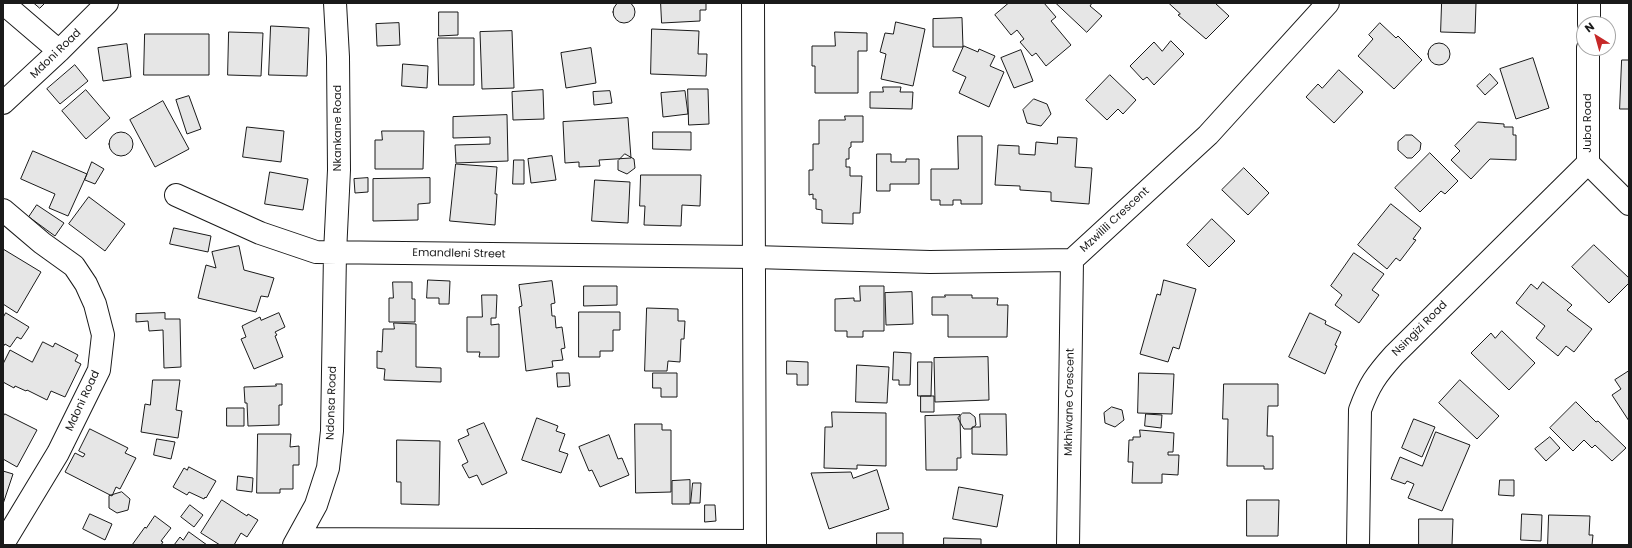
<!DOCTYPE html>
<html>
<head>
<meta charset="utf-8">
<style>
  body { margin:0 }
  #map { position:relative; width:1632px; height:548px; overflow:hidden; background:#fff; font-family:Poppins,sans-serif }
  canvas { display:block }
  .frame { position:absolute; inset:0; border:4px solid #1a1a1a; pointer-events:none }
  .north { position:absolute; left:1576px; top:16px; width:40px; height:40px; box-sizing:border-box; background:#fff; border:1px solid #a3a3a3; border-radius:50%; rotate:323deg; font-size:11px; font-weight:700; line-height:16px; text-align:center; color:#1a1a1a }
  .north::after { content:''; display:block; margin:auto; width:14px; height:18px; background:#c62828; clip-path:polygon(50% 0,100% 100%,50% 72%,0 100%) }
</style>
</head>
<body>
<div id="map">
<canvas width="1632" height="548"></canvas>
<div class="frame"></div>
<div class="north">N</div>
</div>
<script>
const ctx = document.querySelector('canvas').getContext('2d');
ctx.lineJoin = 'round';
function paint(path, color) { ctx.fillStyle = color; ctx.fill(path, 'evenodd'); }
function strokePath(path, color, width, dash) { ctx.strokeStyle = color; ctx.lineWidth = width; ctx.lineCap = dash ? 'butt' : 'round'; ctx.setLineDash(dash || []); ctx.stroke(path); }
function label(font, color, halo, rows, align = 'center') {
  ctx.font = font + ' Poppins,sans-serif'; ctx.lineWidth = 3; ctx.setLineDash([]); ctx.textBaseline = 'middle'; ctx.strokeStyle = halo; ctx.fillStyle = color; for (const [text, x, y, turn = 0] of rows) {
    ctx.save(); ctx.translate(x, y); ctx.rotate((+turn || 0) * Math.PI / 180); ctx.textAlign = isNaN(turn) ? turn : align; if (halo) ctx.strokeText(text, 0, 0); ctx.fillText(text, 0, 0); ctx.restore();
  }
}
const building = new Path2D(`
  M613 12a11 11 0 1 1 22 0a11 11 0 1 1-22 0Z
  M 34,3 L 45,3 L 40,8 Z
  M 661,3 L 706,3 L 706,10 L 700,10 L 700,21 L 662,23 Z
  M 1009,3 L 1044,3 L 1056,17 L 1051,21 L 1071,45 L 1046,66 L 1036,53 L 1032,56 L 1020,42 L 1024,39 L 1017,30 L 1011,35 L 995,15 Z
  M 1056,3 L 1092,3 L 1090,6 L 1102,16 L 1087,32 Z
  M 1169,3 L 1215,3 L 1229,16 L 1206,39 L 1178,15 L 1180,14 Z
  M 1442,3 L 1476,3 L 1475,33 L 1441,32 Z
  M 439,12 L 458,12 L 458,35 L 439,36 Z
  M 962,18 L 963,47 L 933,47 L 933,19 Z
  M 896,22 L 925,29 L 913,86 L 881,79 L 886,54 L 880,52 L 885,33 L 893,34 Z
  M 399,23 L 400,45 L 377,46 L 376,24 Z
  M 1380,23 L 1396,38 L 1398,36 L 1422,60 L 1394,89 L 1358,56 L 1373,39 L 1369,35 Z
  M 271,26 L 309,28 L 307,76 L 269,75 Z
  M 652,29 L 699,31 L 698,54 L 707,54 L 706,76 L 651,74 Z
  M 512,31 L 514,88 L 482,89 L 480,32 Z
  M 229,32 L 263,33 L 261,76 L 228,75 Z
  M 835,32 L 867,33 L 867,51 L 858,51 L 858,93 L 815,93 L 815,66 L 812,66 L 812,46 L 835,46 Z
  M 145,34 L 209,34 L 209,75 L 144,75 Z
  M 438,38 L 474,38 L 474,85 L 439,85 Z
  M 1171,41 L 1184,54 L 1154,85 L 1147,77 L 1143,80 L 1130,66 L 1154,42 L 1162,51 Z
  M1428 54a11 11 0 1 1 22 0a11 11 0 1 1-22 0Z
  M 127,44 L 131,77 L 103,81 L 98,48 Z
  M 964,46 L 978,52 L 979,49 L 995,56 L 990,66 L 1004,72 L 989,107 L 959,93 L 966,77 L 953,71 Z
  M 591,48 L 596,83 L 566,88 L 561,53 Z
  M 1021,50 L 1033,81 L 1014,88 L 1001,58 Z
  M 1533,58 L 1549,108 L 1516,119 L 1500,69 Z
  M 1622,60 L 1629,60 L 1629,109 L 1620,109 Z
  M 403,64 L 428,66 L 427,88 L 402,86 Z
  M 75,65 L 88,81 L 60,104 L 47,89 Z
  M 1339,70 L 1363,92 L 1334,123 L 1306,97 L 1318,84 L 1322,88 Z
  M 1490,74 L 1498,83 L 1485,95 L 1477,86 Z
  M 1110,75 L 1136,100 L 1123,114 L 1118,109 L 1107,120 L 1086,100 Z
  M 883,87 L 901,87 L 900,92 L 913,92 L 912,109 L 870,108 L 870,92 L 883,92 Z
  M 688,89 L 708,89 L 709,124 L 689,125 Z
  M 86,90 L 110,118 L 86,139 L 62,111 Z
  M 543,90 L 544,119 L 513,120 L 512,92 Z
  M 610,91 L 612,103 L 594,105 L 593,92 Z
  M 685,91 L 688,114 L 663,117 L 661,93 Z
  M 189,96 L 201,129 L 187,134 L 176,100 Z
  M 1034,99 L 1047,104 L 1051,114 L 1041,126 L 1027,123 L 1023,110 Z
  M 163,101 L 189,149 L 155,167 L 130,120 Z
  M 507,115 L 508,161 L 456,163 L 455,145 L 490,144 L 490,137 L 453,138 L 453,117 Z
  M 845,116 L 863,116 L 863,142 L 851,142 L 851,147 L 849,148 L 849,159 L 846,159 L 846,167 L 850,167 L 850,176 L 862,176 L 860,213 L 853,213 L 853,224 L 822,223 L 822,210 L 816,209 L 816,199 L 813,199 L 813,194 L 809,195 L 809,170 L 813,170 L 813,144 L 819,144 L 819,120 L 845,120 Z
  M 628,118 L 631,158 L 599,160 L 600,166 L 579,167 L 579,162 L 565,163 L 563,122 Z
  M 1478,122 L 1504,124 L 1504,127 L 1513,127 L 1513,135 L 1516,135 L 1516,160 L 1490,159 L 1471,179 L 1451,160 L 1460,151 L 1455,146 Z
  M 247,127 L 284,131 L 281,162 L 243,157 Z
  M 382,131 L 424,131 L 423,169 L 375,169 L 375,140 L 382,140 Z
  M109 144a12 12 0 1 1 24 0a12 12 0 1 1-24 0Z
  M 653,132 L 691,132 L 691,150 L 653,149 Z
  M 1406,135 L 1412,135 L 1421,143 L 1420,150 L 1412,158 L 1407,158 L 1398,150 L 1398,142 Z
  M 958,136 L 982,136 L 982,204 L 961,204 L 961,200 L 953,200 L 953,205 L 940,205 L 940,200 L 931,200 L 931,169 L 958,169 Z
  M 1058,137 L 1077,138 L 1075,167 L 1092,168 L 1089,204 L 1051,201 L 1051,192 L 1020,190 L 1020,186 L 995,185 L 998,145 L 1019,146 L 1019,154 L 1035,155 L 1036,142 L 1057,144 Z
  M 33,151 L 87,174 L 68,216 L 49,208 L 55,194 L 21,179 Z
  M 1430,153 L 1458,181 L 1445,194 L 1441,191 L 1420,212 L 1395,188 Z
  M 625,154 L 634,159 L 635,168 L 627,174 L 618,170 L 618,161 Z
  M 877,154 L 891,154 L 891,162 L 906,162 L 906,159 L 919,159 L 919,184 L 890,184 L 890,191 L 877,191 Z
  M 552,156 L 556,180 L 531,183 L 528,159 Z
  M 514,160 L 524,160 L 524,184 L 513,184 Z
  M 92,162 L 104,169 L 95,184 L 85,180 Z
  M 456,164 L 497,167 L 495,194 L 497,194 L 495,225 L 450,221 Z
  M 1244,168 L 1269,193 L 1248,215 L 1222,190 Z
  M 270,172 L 308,179 L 303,210 L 265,204 Z
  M 641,175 L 701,175 L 700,206 L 682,205 L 681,226 L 644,225 L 645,206 L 640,206 Z
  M 368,178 L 368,192 L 355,193 L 354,179 Z
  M 430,178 L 430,203 L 418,204 L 418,220 L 373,221 L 373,179 Z
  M 595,180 L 630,182 L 628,223 L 592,221 Z
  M 89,197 L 125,224 L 105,251 L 69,224 Z
  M 1391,204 L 1421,228 L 1413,239 L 1416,240 L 1400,261 L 1396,258 L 1387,269 L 1358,245 Z
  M 37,205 L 64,223 L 55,236 L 29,217 Z
  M 1212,219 L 1235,241 L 1209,267 L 1187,245 Z
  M 174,228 L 211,236 L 208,252 L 170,244 Z
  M 1594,245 L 1629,278 L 1629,283 L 1609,303 L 1572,267 Z
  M 239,246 L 244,270 L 274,278 L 268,297 L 261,296 L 256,312 L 198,298 L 206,265 L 216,268 L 212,252 Z
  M 3,249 L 41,272 L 17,313 L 3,304 Z
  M 1354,253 L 1384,274 L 1372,290 L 1379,295 L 1359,323 L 1335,305 L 1342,295 L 1331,286 Z
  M 428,280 L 450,281 L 449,304 L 439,304 L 439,298 L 427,298 Z
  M 1164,280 L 1196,289 L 1179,349 L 1173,347 L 1168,362 L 1140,354 L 1157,294 L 1160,295 Z
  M 552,281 L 555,303 L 551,304 L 552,316 L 555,316 L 556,328 L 562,327 L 565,348 L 561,349 L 563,360 L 552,361 L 553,367 L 526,371 L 519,307 L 522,306 L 519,285 Z
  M 393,282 L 412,282 L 412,299 L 415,299 L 415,322 L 389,322 L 389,298 L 393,298 Z
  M 1543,282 L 1572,305 L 1567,310 L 1592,329 L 1574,352 L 1566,346 L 1558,356 L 1536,338 L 1545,326 L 1516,303 L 1531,284 L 1537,289 Z
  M 584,286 L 617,286 L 617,305 L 584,306 Z
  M 860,286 L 884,286 L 884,331 L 863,331 L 863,337 L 847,337 L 847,331 L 835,331 L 835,299 L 854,298 L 854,301 L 860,301 Z
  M 912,292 L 913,324 L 886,325 L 885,293 Z
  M 482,295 L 497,295 L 496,318 L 491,318 L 491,325 L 499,324 L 499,357 L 479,357 L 480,352 L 467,352 L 467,317 L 482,317 Z
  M 945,295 L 972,295 L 972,298 L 998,298 L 997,305 L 1008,305 L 1007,337 L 948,337 L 948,315 L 932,315 L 932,297 L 945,297 Z
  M 647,308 L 678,309 L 678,321 L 685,321 L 684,339 L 681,339 L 680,362 L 668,361 L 667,371 L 645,371 Z
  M 579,312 L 620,312 L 620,330 L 613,330 L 613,351 L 600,351 L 600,357 L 579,357 Z
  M 6,313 L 29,327 L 21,339 L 17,337 L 10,347 L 5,344 L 3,347 L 3,318 Z
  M 165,313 L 165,319 L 180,319 L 181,367 L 164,368 L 163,330 L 149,331 L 148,321 L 136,322 L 136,314 Z
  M 279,313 L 285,327 L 275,332 L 277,335 L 275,336 L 283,357 L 254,369 L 241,339 L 246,337 L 242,326 L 260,317 L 261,320 Z
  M 1310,313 L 1326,321 L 1325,324 L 1341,332 L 1335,345 L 1337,346 L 1325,374 L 1289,357 Z
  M 394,323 L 416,324 L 416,367 L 441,368 L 441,382 L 384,380 L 385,369 L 377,368 L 377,351 L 382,352 L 383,329 L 394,329 Z
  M 1502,331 L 1535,363 L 1509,390 L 1471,353 L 1491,333 L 1495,338 Z
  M 43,342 L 53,347 L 55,343 L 78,355 L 75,361 L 81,364 L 65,397 L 51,391 L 47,400 L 27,390 L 26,391 L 15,386 L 14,388 L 3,382 L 3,364 L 10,350 L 32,362 Z
  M 894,352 L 911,353 L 910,385 L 899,385 L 899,380 L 893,380 Z
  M 988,357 L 989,400 L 935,402 L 934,358 Z
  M 787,361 L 808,362 L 808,385 L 797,385 L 797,374 L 787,374 Z
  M 918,362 L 932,362 L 931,396 L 918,396 Z
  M 857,365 L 889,367 L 887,403 L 856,402 Z
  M 1629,371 L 1629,421 L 1612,395 L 1621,389 L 1615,380 Z
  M 557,373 L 569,373 L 570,386 L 558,387 Z
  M 653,373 L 677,373 L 677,397 L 661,397 L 661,388 L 653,388 Z
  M 1139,373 L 1174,374 L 1172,414 L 1138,413 Z
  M 153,380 L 180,380 L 176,410 L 182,411 L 178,438 L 141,432 L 145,404 L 150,405 Z
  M 1460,380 L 1499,416 L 1477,439 L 1439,403 Z
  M 276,384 L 282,384 L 282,405 L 279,405 L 279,425 L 248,426 L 247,403 L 245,403 L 244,387 L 276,386 Z
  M 1224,384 L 1278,384 L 1278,406 L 1268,406 L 1267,436 L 1273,436 L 1273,469 L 1264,469 L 1264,466 L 1227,466 L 1228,419 L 1223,419 Z
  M 921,396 L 934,396 L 934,412 L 921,412 Z
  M 1576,402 L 1596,422 L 1598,421 L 1626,448 L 1612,461 L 1595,445 L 1592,448 L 1584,440 L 1573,451 L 1550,428 Z
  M 1112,407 L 1122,410 L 1124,420 L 1115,427 L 1105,423 L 1104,413 Z
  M 227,408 L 244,408 L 244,426 L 227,426 Z
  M 832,412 L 886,413 L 886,466 L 857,465 L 857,469 L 824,468 L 825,427 L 832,427 Z
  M 963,413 L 970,413 L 975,417 L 976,425 L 971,429 L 964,429 L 961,424 L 958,418 Z
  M 5,414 L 37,430 L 17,467 L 3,459 L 3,417 Z
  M 980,414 L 1006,414 L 1007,455 L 972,454 L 972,427 L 980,427 Z
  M 1146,414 L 1162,415 L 1161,428 L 1145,426 Z
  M 960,415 L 961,458 L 957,458 L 957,470 L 926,470 L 925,416 Z
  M 537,418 L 558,426 L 556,431 L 565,434 L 559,451 L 568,454 L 561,473 L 522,460 Z
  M 1414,419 L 1435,427 L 1422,457 L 1402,448 Z
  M 484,423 L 507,473 L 482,485 L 477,475 L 469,478 L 462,465 L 468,462 L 458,440 L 469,435 L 467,430 Z
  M 635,424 L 662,424 L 662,430 L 671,430 L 671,492 L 636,493 Z
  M 90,429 L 128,448 L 125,453 L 136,458 L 120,489 L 116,487 L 112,496 L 65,472 L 75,453 L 83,457 L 85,454 L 79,451 Z
  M 1140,430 L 1174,433 L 1173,452 L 1168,452 L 1168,455 L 1179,455 L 1178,475 L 1162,474 L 1162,483 L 1132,483 L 1133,462 L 1128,462 L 1129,440 L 1133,440 L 1133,437 L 1140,437 Z
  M 1436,432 L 1470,445 L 1442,511 L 1408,498 L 1414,484 L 1407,481 L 1405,484 L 1391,479 L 1400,457 L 1422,466 Z
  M 258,434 L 291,434 L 290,447 L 299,446 L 299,465 L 293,465 L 293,489 L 280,489 L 280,493 L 257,493 Z
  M 609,435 L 618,459 L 622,458 L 629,475 L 600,487 L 592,470 L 589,471 L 579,447 Z
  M 1550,437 L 1560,448 L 1546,461 L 1535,449 Z
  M 157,439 L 175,442 L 171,459 L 154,455 Z
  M 397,440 L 440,441 L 439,505 L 401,504 L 401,482 L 397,482 Z
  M 189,467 L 216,481 L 206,498 L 205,497 L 204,499 L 189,492 L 187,495 L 173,487 L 184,468 L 187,470 Z
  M 877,470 L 889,509 L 829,529 L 811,473 L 851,472 L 853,478 Z
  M 3,471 L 13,474 L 3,504 Z
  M 238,476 L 253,478 L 252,492 L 237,490 Z
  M 690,480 L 690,504 L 672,504 L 672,481 Z
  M 1500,480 L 1514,480 L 1514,496 L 1499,495 Z
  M 693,483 L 701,483 L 700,503 L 691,503 Z
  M 959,487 L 1003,495 L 997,527 L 953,519 Z
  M 122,492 L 130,499 L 128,510 L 117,513 L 109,508 L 109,496 Z
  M 222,500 L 247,516 L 248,514 L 258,520 L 247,537 L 241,533 L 234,545 L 220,545 L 201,533 Z
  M 1247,500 L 1279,500 L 1278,536 L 1247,536 Z
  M 190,505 L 203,515 L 194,527 L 181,517 Z
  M 705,505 L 715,505 L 716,521 L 705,522 Z
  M 90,514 L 112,524 L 105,540 L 83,529 Z
  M 1522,514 L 1542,515 L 1541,541 L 1521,540 Z
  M 1549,515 L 1590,516 L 1589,535 L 1593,535 L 1592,545 L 1548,545 Z
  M 155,516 L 171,528 L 161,541 L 163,542 L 161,545 L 132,545 L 145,527 L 146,528 Z
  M 1419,519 L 1453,519 L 1452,545 L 1419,545 Z
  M 189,532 L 207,545 L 174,545 L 180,537 L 183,540 Z
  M 877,533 L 903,533 L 903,545 L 877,545 Z
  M 944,538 L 981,539 L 981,545 L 944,545 Z`);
paint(building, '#e6e6e6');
strokePath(building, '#1a1a1a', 1);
const street = new Path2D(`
  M 3,3 L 59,51
  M 1589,24 L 1589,3
  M 1588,48 L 1588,163 L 1629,204
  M 3,103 L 59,51 L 107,3
  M 176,195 L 260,233 L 316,252 L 754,257 L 930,262 L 1072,260 L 1208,135 L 1328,3
  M 3,210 L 42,243 L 74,266 L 86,284 L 95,304 L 103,335 L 99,370 L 58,453 L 3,544
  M 298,539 L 755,541
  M 294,545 L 316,505 L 328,468 L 332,431 L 335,253 L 339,170 L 338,57 L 335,3
  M 1068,545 L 1072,260
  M 1358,545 L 1360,410 C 1369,385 1376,375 1394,355 L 1588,163`);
const secondary = new Path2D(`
  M 753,3 L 755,545`);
strokePath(street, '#1a1a1a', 24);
strokePath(secondary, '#1a1a1a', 24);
strokePath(street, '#fff', 22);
strokePath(secondary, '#fff', 22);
label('11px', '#1a1a1a', '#fff', [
  ["Mdoni Road",56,54,-44],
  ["Juba Road",1588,123,-90],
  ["Nkankane Road",338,128,-90],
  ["Mzwilili Crescent",1115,220,-43],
  ["Emandleni Street",459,254,1],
  ["Nsingizi Road",1420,329,-45],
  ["Mdoni Road",83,401,-65],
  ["Mkhiwane Crescent",1070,402,-89],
  ["Ndonsa Road",332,403,-88]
]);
</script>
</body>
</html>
